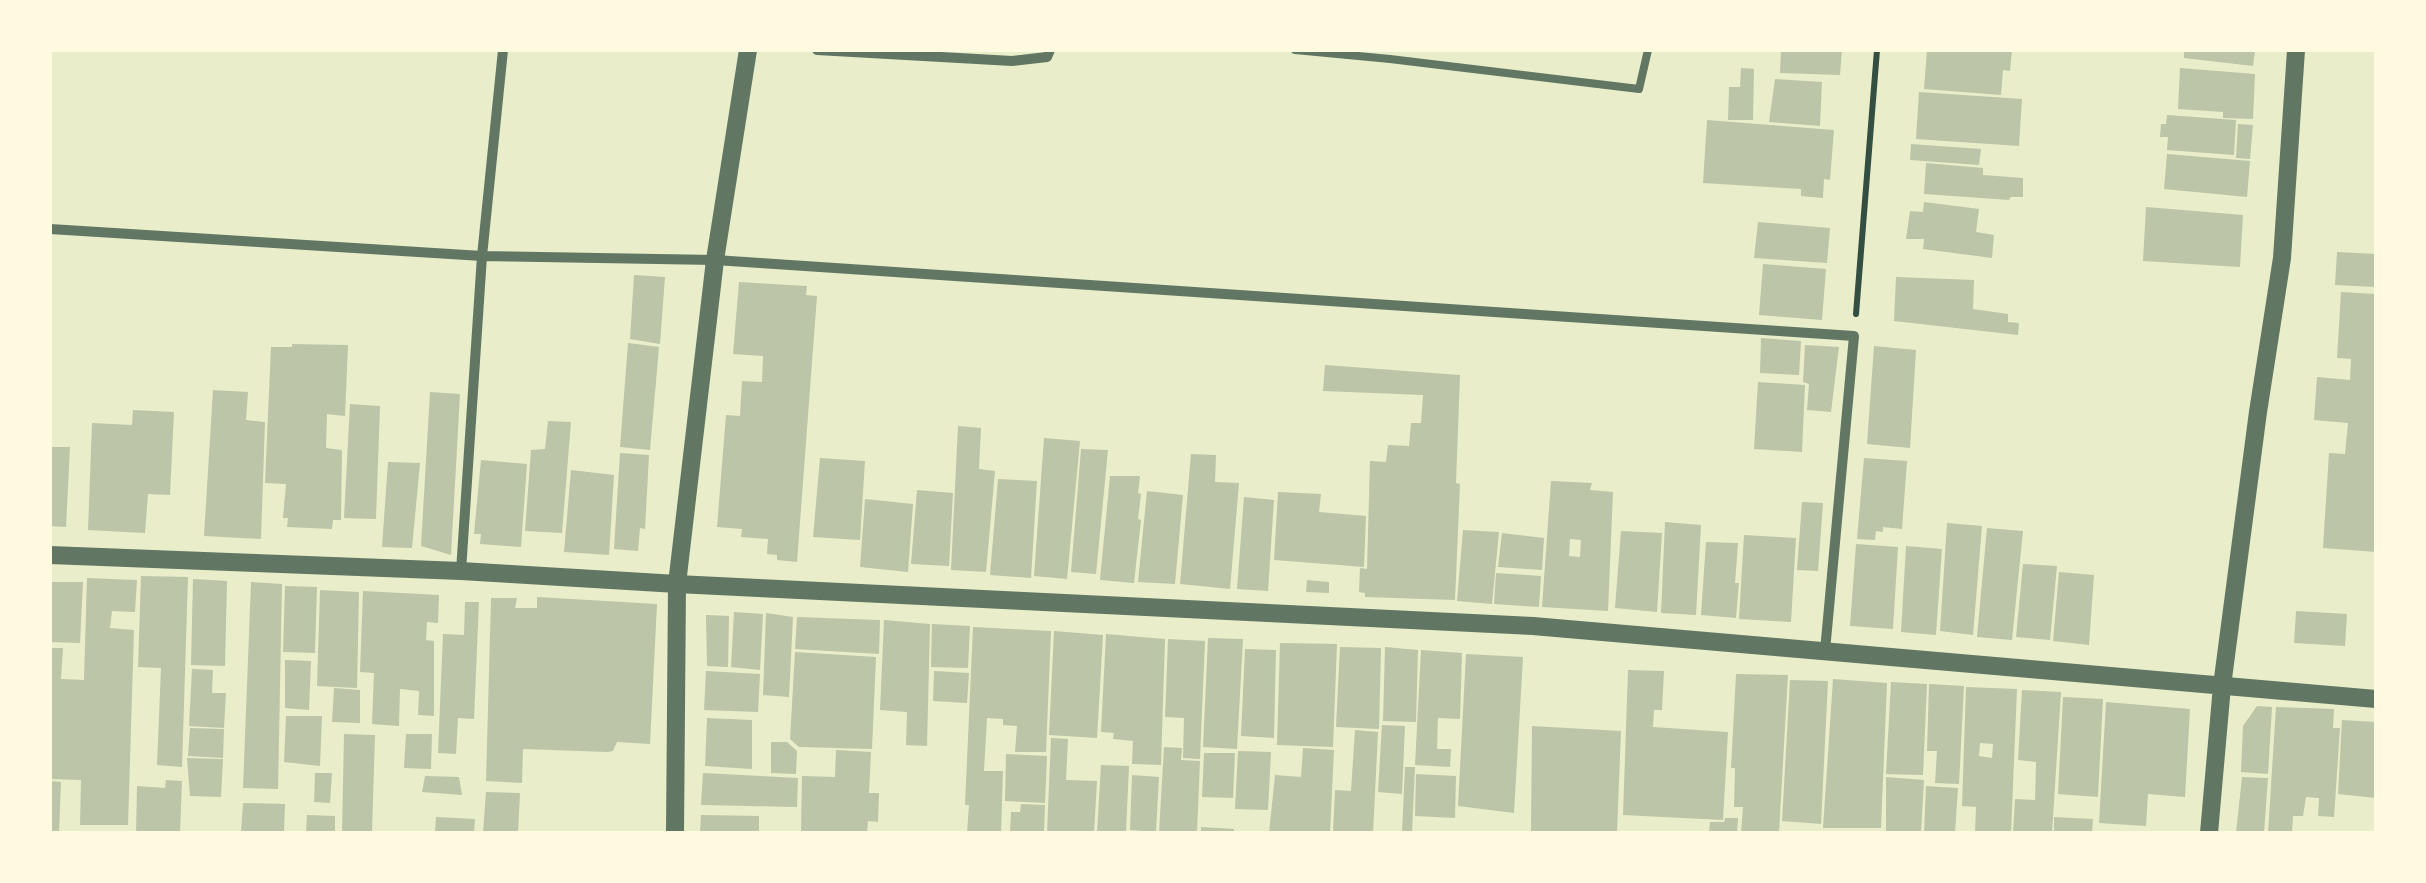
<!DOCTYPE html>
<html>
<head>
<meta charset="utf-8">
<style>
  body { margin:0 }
  #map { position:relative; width:2426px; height:883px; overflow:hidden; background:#e9edc9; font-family:Spectral,serif }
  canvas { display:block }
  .frame { position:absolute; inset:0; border:52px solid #fefae0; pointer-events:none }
</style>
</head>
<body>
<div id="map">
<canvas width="2426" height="883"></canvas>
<div class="frame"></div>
</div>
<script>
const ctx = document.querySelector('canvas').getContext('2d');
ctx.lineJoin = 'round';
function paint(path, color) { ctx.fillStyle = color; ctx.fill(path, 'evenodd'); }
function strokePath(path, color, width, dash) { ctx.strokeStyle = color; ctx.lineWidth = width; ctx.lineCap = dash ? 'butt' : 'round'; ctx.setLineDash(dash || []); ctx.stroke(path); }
paint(new Path2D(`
  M 1781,50 L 1842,50 L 1840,75 L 1780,73 Z
  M 1927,50 L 2012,50 L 2010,71 L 2003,70 L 2001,95 L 1924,89 Z
  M 2184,50 L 2255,50 L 2253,66 L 2184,58 Z
  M 1741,68 L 1754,69 L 1753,120 L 1728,120 L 1729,87 L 1740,87 Z
  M 2180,68 L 2255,74 L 2253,119 L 2223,118 L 2223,112 L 2178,109 Z
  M 1775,79 L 1822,82 L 1820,126 L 1769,122 Z
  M 1919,92 L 2022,99 L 2019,146 L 1916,139 Z
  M 2167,115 L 2236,120 L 2234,155 L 2167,150 L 2168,137 L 2160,137 L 2161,124 L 2166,124 Z
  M 1707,120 L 1834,130 L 1830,180 L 1824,179 L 1823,198 L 1801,196 L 1801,189 L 1703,183 Z
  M 2238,124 L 2253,125 L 2250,159 L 2236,158 Z
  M 1911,144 L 1981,149 L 1979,165 L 1910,160 Z
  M 2167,154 L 2250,161 L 2247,197 L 2164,189 Z
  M 1926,163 L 1983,168 L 1983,175 L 2023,178 L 2023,197 L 2011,197 L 2009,200 L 1924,194 Z
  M 1924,202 L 1979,209 L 1976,232 L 1994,235 L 1992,258 L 1923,249 L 1924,239 L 1906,239 L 1910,211 L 1923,212 Z
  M 2146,207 L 2243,215 L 2240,267 L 2143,261 Z
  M 1758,222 L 1830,228 L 1827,263 L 1754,258 Z
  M 2337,252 L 2376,254 L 2376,287 L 2335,285 Z
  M 1763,264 L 1826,269 L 1822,320 L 1759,315 Z
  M 634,275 L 665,277 L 660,344 L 630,339 Z
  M 1896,277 L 1974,280 L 1973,309 L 2008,314 L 2008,322 L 2019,323 L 2018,335 L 1894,321 Z
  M 739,282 L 807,286 L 806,295 L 817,296 L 797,562 L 777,560 L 777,555 L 767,554 L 768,539 L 741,537 L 742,529 L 717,527 L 726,415 L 740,416 L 742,381 L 762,382 L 763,356 L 733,354 Z
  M 2341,292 L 2376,294 L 2376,552 L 2323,548 L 2329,453 L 2345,454 L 2348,423 L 2314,420 L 2317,377 L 2350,380 L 2351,359 L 2337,358 Z
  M 1761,338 L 1801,341 L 1799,375 L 1760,373 Z
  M 628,343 L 659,347 L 650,450 L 620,447 Z
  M 292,344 L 348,345 L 345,416 L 327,414 L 326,448 L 342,450 L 341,520 L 333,520 L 332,529 L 287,527 L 288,518 L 283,518 L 286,484 L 265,483 L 271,347 L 292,347 Z
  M 1805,345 L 1839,347 L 1831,412 L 1807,410 L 1809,384 L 1803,382 Z
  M 1874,346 L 1916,350 L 1910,448 L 1867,444 Z
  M 1325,365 L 1460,375 L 1456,483 L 1460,484 L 1455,600 L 1365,597 L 1365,593 L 1359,592 L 1360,568 L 1367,569 L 1370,461 L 1386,462 L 1388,445 L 1409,446 L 1411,423 L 1421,423 L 1423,395 L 1323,391 Z
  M 1758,382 L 1805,385 L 1802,452 L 1754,449 Z
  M 213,390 L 248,392 L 246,420 L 265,422 L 261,539 L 204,536 Z
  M 430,392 L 460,394 L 451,555 L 421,546 Z
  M 350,404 L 380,406 L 376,519 L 344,518 Z
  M 133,410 L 174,412 L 170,495 L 148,494 L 145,533 L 88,530 L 92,423 L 132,425 Z
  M 548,421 L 571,422 L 562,533 L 525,531 L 531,450 L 545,449 Z
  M 958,426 L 981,428 L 979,469 L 995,471 L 986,572 L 951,570 Z
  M 1044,438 L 1080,441 L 1067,579 L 1034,576 Z
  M 50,447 L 70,447 L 66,527 L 50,526 Z
  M 1081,449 L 1108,450 L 1096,574 L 1071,572 Z
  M 620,453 L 649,455 L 645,529 L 640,528 L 638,551 L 614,549 Z
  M 1191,454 L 1216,455 L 1215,482 L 1239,483 L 1230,589 L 1180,584 Z
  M 820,458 L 865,461 L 860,540 L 813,537 Z
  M 1864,458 L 1907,461 L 1902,529 L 1883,527 L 1883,532 L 1876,531 L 1875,540 L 1857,539 Z
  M 481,460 L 527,464 L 521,547 L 480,544 L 481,534 L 474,534 Z
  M 388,462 L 420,463 L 412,548 L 382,547 Z
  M 571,470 L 614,475 L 609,555 L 564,552 Z
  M 1110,476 L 1140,476 L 1138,493 L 1141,494 L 1138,519 L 1141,520 L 1134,583 L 1100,580 Z
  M 998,479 L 1037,481 L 1031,578 L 990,575 Z
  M 1551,481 L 1592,483 L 1590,490 L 1613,492 L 1608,611 L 1542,607 ZM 1570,539 L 1581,540 L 1580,557 L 1569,556 Z
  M 917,490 L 953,493 L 949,566 L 911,564 Z
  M 1147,491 L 1183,495 L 1175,584 L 1138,582 Z
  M 1278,492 L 1321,494 L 1319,512 L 1366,516 L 1364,567 L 1274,560 Z
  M 1244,497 L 1274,500 L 1268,591 L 1237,589 Z
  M 865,499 L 913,504 L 908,572 L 860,567 Z
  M 1802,502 L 1823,503 L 1818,571 L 1797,570 Z
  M 1665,522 L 1701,525 L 1696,615 L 1661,613 Z
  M 1947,523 L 1982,526 L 1973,635 L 1940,631 Z
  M 1987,528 L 2023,531 L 2012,640 L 1977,637 Z
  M 1463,530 L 1499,532 L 1492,604 L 1457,601 Z
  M 1621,531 L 1662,533 L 1657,612 L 1615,608 Z
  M 1502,533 L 1544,538 L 1542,570 L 1498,567 Z
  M 1744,535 L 1796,538 L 1791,622 L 1739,619 Z
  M 1706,542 L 1738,543 L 1735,583 L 1739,583 L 1736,618 L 1701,615 Z
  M 1856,544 L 1898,547 L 1893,629 L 1850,626 Z
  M 1906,546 L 1942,549 L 1936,635 L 1901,632 Z
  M 2023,564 L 2057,566 L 2050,640 L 2016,637 Z
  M 2059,572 L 2094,575 L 2089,645 L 2053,641 Z
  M 1496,573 L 1541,576 L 1539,607 L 1494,604 Z
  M 141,576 L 188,577 L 182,767 L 157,765 L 161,668 L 138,667 Z
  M 87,578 L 137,580 L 135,612 L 112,611 L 110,628 L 134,630 L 128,825 L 80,825 L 81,780 L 50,779 L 50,648 L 63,648 L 61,679 L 84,680 Z
  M 193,579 L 227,581 L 225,666 L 191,665 Z
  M 1307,580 L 1329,582 L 1329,593 L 1306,592 Z
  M 50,582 L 83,582 L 80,643 L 50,642 Z
  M 251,582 L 282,584 L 278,789 L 243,788 Z
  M 285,586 L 317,587 L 315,653 L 283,652 Z
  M 320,590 L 359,592 L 357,688 L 317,686 Z
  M 363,591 L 439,595 L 438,623 L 427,622 L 426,640 L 434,641 L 434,716 L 418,715 L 419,691 L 400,689 L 399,726 L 372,724 L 374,673 L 360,672 Z
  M 537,597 L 657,604 L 650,744 L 617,742 L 613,751 L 608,752 L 523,749 L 522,783 L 486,781 L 491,598 L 517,598 L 515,608 L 537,608 Z
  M 465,602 L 479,602 L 474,719 L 458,718 L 456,754 L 438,753 L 443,634 L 464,635 Z
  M 2296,611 L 2347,614 L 2345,646 L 2294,643 Z
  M 734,612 L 763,614 L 760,670 L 731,667 Z
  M 766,613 L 793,617 L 789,697 L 763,695 Z
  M 706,615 L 729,616 L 728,667 L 707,666 Z
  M 797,617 L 880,620 L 879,654 L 795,649 Z
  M 884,620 L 930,624 L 927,746 L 906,745 L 907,712 L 880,710 Z
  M 932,624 L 970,626 L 968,668 L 931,667 Z
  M 973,627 L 1051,631 L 1046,752 L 1015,752 L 1017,726 L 1003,725 L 1003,719 L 987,718 L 984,771 L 1003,771 L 1001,833 L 967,833 L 969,805 L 965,805 Z
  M 1054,631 L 1103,635 L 1097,738 L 1049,735 Z
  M 1106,634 L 1165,639 L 1161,765 L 1132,764 L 1133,741 L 1113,739 L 1114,733 L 1101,732 Z
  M 1208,638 L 1243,639 L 1237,749 L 1203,747 Z
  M 1168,639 L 1205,641 L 1200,759 L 1183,758 L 1184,718 L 1165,717 Z
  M 1280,643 L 1337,644 L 1333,747 L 1277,745 Z
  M 1340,647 L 1381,648 L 1379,729 L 1336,727 Z
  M 1385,647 L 1418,650 L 1416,722 L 1383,721 Z
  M 1245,649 L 1276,650 L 1274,738 L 1241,736 Z
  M 1421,650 L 1462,653 L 1460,719 L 1438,718 L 1437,749 L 1451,749 L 1450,767 L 1415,765 Z
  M 795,652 L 876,657 L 872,749 L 799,747 L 790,739 Z
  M 1466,654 L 1523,657 L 1514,813 L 1458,806 Z
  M 285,660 L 311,661 L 309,710 L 285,708 Z
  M 192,669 L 213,670 L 212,693 L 226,693 L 224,728 L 189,726 Z
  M 1628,670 L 1664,671 L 1662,710 L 1654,710 L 1653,727 L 1728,732 L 1723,820 L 1623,815 Z
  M 706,671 L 760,674 L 758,712 L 704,710 Z
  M 934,671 L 969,673 L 967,703 L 933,701 Z
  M 1736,674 L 1788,675 L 1779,833 L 1741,833 L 1743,807 L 1734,807 L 1735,768 L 1731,768 Z
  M 1833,679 L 1887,683 L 1881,828 L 1823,828 Z
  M 1790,680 L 1828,681 L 1821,824 L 1782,821 Z
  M 1891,682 L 1927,684 L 1923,775 L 1886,774 Z
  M 1929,684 L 1964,686 L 1959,784 L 1935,783 L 1937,751 L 1927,751 Z
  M 1966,687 L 2017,689 L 2011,833 L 1975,833 L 1976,807 L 1962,806 ZM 1980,743 L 1993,744 L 1992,758 L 1979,756 Z
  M 334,688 L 360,690 L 360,723 L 332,722 Z
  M 2022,690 L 2061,692 L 2052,833 L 2013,833 L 2015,799 L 2035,800 L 2036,762 L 2018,760 Z
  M 2063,697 L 2103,699 L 2098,797 L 2058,794 Z
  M 2106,702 L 2190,709 L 2185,797 L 2148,794 L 2146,826 L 2099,823 Z
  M 2257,706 L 2272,707 L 2268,774 L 2241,772 L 2243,726 Z
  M 2276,707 L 2334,709 L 2333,728 L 2340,728 L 2334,817 L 2318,816 L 2319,798 L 2306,797 L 2303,816 L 2293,816 L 2292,833 L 2268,833 Z
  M 286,716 L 322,716 L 320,766 L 284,762 Z
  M 707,718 L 752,720 L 752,769 L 705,766 Z
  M 2342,720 L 2376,722 L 2376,798 L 2338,794 Z
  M 1382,725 L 1405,726 L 1402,794 L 1378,792 Z
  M 1532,726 L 1621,731 L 1617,833 L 1531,833 Z
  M 190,728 L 224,729 L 223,758 L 188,756 Z
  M 1355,730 L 1378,732 L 1373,833 L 1333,833 L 1335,790 L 1351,791 Z
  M 344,734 L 375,735 L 372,833 L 342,833 Z
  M 406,734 L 432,734 L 431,769 L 404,768 Z
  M 1051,738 L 1068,739 L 1066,780 L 1097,781 L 1094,833 L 1047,833 Z
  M 771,742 L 787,742 L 797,751 L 796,774 L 771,773 Z
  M 1164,747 L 1182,748 L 1181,760 L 1200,761 L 1197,833 L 1159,833 Z
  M 1303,748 L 1334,750 L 1330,833 L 1269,833 L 1275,775 L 1301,777 Z
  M 836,750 L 871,752 L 869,793 L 879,793 L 878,822 L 868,821 L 867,833 L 801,833 L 802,776 L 835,777 Z
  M 1238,751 L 1271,752 L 1268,810 L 1235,809 Z
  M 1204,753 L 1235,753 L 1233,798 L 1202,797 Z
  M 1006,754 L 1047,756 L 1045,803 L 1005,801 Z
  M 187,758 L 223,759 L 221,797 L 190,796 Z
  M 1101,765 L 1129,766 L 1126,833 L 1097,833 Z
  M 1405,767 L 1415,767 L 1412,833 L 1402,833 Z
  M 315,773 L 332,773 L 330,803 L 314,802 Z
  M 703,773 L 798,778 L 797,807 L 701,805 Z
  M 1416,774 L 1456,776 L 1455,818 L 1415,816 Z
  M 1132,775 L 1159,777 L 1156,832 L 1130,830 Z
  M 425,776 L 459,777 L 462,795 L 422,792 Z
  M 1886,777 L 1924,780 L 1921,833 L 1886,833 Z
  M 2242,777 L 2268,778 L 2264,833 L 2236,833 Z
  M 166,780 L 182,781 L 180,833 L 136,833 L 137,786 L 165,788 Z
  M 50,781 L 61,782 L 59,833 L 50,833 Z
  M 1926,786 L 1958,788 L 1955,833 L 1924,833 Z
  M 486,792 L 520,793 L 518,833 L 483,833 Z
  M 243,803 L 285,804 L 284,833 L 241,833 Z
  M 1021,804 L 1045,805 L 1044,833 L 1010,833 L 1011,812 L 1020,812 Z
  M 307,815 L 335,816 L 335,833 L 306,833 Z
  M 701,815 L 759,816 L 759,833 L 700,833 Z
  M 436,817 L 475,819 L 474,833 L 435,833 Z
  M 2054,817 L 2093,819 L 2092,833 L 2054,833 Z
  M 1725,818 L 1738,818 L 1737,833 L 1709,833 L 1710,822 L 1724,822 Z
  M 1201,827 L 1234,829 L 1234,833 L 1201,833 Z`), '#bcc5a7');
strokePath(new Path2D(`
  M 1856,314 L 1877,50`), '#344e41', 6);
strokePath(new Path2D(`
  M 1295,50 L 1390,59 L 1639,89 L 1648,50`), '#617663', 8);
strokePath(new Path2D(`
  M 817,50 L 1012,61 L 1047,57 L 1050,50
  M 50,229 L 482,256 L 715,260 L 1854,336 L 1825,651
  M 461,571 L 482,256 L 503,50`), '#617663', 10);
strokePath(new Path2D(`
  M 50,555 L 461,571 L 677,584 L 1533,626 L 2376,699
  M 675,833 L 677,584 L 715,260 L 748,50
  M 2209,833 L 2222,686 L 2258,412 L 2282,258 L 2296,50`), '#617663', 18);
</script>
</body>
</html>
